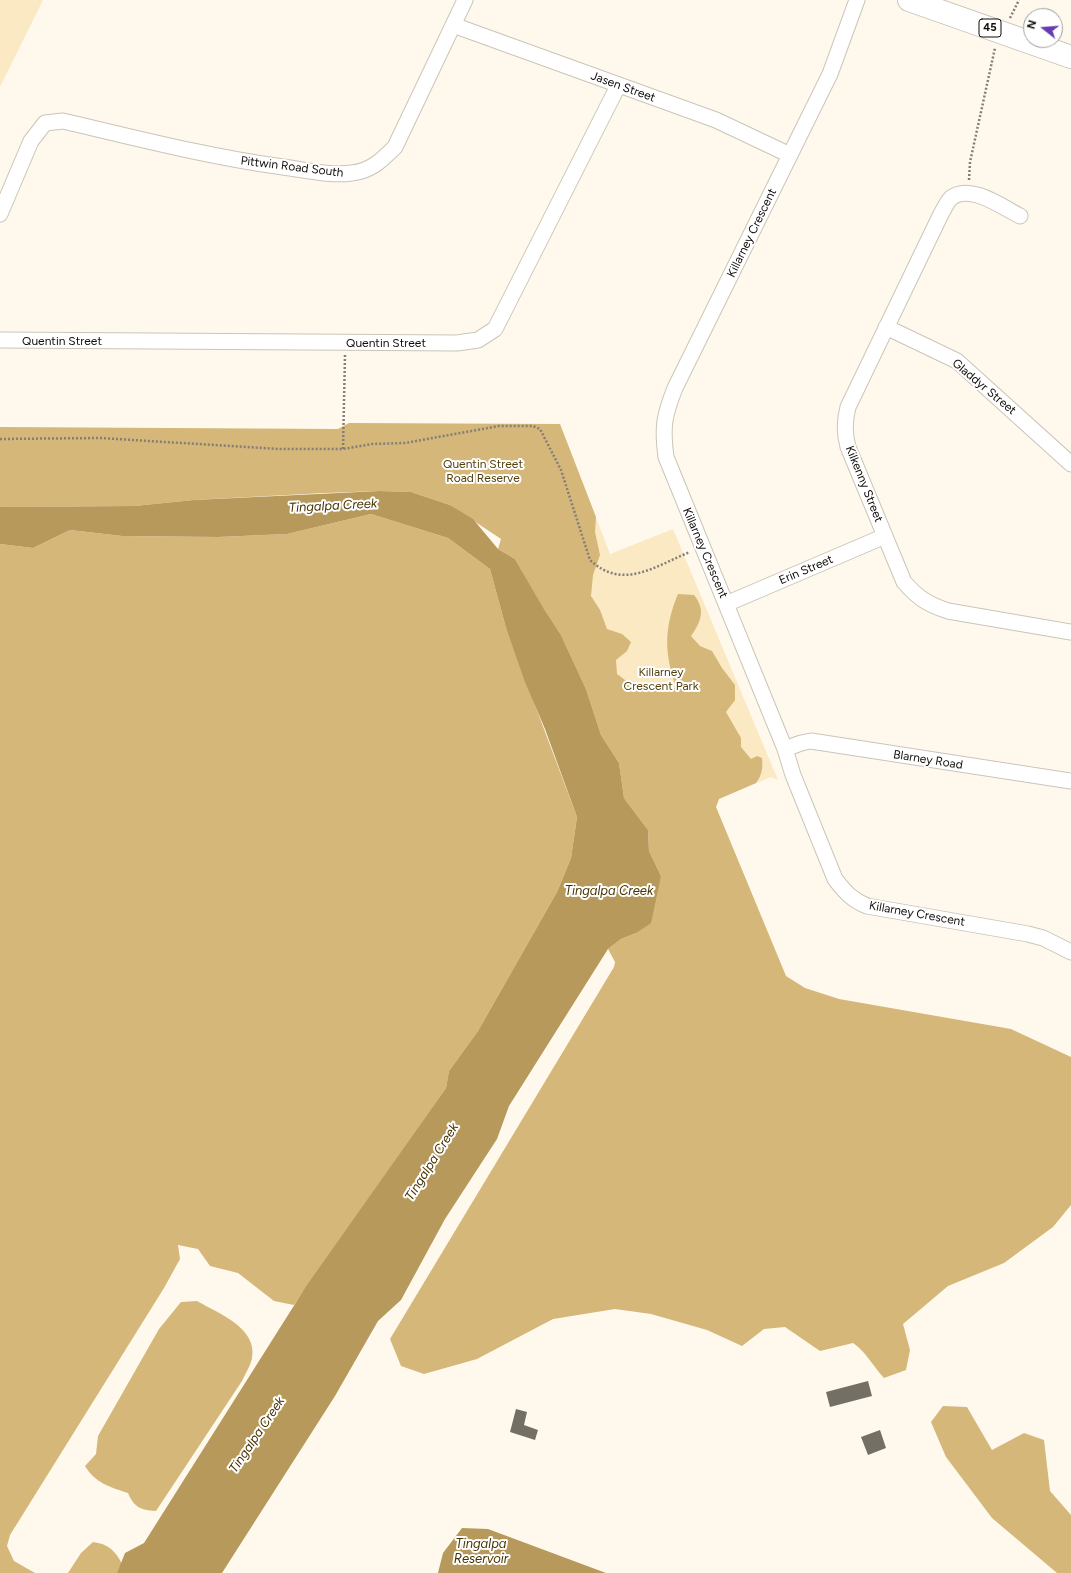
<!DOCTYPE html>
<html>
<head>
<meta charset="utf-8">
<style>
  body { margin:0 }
  #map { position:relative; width:1071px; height:1573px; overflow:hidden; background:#fff9ed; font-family:Figtree,sans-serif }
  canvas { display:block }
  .north { position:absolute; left:1023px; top:8px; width:40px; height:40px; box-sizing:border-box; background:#fff; border:1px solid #9f9e9d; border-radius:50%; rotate:287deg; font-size:11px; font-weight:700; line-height:16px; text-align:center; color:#0f0d09 }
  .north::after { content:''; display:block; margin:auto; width:14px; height:18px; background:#663bb3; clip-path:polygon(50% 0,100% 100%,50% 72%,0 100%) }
</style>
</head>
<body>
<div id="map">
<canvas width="1071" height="1573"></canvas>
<div class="north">N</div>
</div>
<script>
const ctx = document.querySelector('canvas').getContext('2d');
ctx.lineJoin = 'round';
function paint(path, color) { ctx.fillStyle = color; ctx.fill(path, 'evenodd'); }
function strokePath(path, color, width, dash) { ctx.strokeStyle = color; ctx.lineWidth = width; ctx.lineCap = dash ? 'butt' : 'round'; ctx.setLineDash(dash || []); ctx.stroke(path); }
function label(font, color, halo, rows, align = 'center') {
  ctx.font = font + ' Figtree,sans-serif'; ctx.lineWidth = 4; ctx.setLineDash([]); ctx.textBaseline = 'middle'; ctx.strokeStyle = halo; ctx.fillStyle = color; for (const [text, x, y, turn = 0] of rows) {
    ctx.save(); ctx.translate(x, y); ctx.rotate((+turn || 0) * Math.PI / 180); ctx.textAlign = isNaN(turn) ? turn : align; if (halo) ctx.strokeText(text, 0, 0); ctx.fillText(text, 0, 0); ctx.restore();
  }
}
paint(new Path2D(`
  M 0,0 L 43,0 L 0,87 Z
  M 560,424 L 610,554 L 673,529 L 778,780 L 771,777 L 719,799 L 716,807 L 786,976 L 620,752 Z`), '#fbe9c4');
paint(new Path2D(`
  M 349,423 L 560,424 L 596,517 L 595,532 L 600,555 L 593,575 L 591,596 L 600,610 L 607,629 L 622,634 L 631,642 L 627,651 L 616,660 L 617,674 L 629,683 L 649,685 L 667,692 L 676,687 C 664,652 664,628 678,594 L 694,595 C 706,610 701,622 691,636 L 700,646 L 712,651 L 722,668 L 735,685 L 735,700 L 726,712 L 741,738 L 741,747 L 751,759 L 757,756 L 762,758 C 763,768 762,775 756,783 L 719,799 L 716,807 L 786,976 L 805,988 L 839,999 L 1011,1029 L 1071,1057 L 1071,1205 L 1053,1227 L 1004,1263 L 948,1286 L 903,1324 L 910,1350 L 906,1370 L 884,1378 C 873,1366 866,1352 853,1343 L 820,1351 L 785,1327 L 764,1329 L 742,1346 L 707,1330 L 651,1314 L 615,1309 L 553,1319 L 477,1359 L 424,1374 L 401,1366 L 390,1339 L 614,967 L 615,962 L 608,949 L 621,939 L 636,933 L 661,876 L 649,851 L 648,830 L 624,798 L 619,763 L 601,735 L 586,689 L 561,635 L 545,612 L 515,559 L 498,549 L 501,539 L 450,505 L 411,492 L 380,491 L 324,493 L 194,500 L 134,506 L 0,507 L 0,427 L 338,429 Z
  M 371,514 L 448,538 L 490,569 L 506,628 L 577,817 L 571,858 L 557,892 L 478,1031 L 449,1071 L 446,1088 L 294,1305 L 274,1301 L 238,1273 L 210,1266 L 198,1249 L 178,1245 L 180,1259 L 164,1288 L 10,1535 L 7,1546 L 14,1561 L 35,1573 L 0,1573 L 0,544 L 33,548 L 70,530 L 122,536 L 218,537 L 287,534 Z
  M 197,1301 C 218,1313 258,1328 252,1358 C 251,1365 245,1374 242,1381 L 156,1511 C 140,1510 134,1507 128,1493 C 110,1487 95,1483 85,1466 L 96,1454 L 98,1436 L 159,1329 L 181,1302 Z
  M 943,1406 L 967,1407 L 992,1450 L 1024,1433 L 1044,1440 L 1050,1491 L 1071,1515 L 1071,1573 L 1057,1573 L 992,1518 L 946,1457 L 931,1422 Z
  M 93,1542 C 108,1544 115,1550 122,1564 L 117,1573 L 68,1573 L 81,1553 Z`), '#d4b779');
paint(new Path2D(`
  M 380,491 L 411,492 L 450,505 L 473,519 L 498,549 L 515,559 L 545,611 L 561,635 L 586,689 L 601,735 L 619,763 L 624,798 L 648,830 L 649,851 L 661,876 L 651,923 L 636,933 L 621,939 L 608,949 L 509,1106 L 497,1139 L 445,1219 L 401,1300 L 378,1321 L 335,1396 L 222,1573 L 117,1573 L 125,1553 L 144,1543 L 307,1285 L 446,1088 L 449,1071 L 478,1031 L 557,892 L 571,858 L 577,817 L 545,729 L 525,682 L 506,628 L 490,569 L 448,538 L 371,514 L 287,534 L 218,537 L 122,536 L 70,530 L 33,548 L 0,544 L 0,507 L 134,506 L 194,500 Z
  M 462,1528 L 488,1529 L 606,1573 L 438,1573 L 443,1553 Z`), '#b6995b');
paint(new Path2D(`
  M 868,1381 L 872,1396 L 830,1407 L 826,1392 Z
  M 516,1409 L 527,1412 L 524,1425 L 538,1430 L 535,1440 L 510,1432 Z
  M 880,1430 L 886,1448 L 868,1455 L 861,1437 Z`), '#746f64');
const minor = new Path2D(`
  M 857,0 L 830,74 L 675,388 C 664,416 662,427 666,457 L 785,749 L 793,775 L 835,879 C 845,892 852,900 867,906 L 1028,934 L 1043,938 L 1071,952
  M 453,25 L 716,120 L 790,155
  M 0,214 L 31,141 L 45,123 L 63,121 C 136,138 209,157 283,167 C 306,170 330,176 352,173 C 371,171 382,160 395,147 L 465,0
  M 1020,216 C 1002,207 970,183 951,198 C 947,202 944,209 941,214 L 848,407 C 844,422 844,433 848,447 L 904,582 C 918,598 927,604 948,611 L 1071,632
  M 886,327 L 957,361 L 1071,464
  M 0,340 L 457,343 L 478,340 L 495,329 L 618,86
  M 726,604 L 885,536
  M 785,749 L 801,743 L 811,741 L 1071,781`);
const primary = new Path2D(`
  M 909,0 L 1071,57`);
strokePath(minor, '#cbc5b9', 17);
strokePath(primary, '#cbc5b9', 24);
strokePath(new Path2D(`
  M 1010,18 L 1019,0
  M 969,180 L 970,162 L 995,48
  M 0,439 L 101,438 L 279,449 L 343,449 L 372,444 L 405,443 L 499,426 L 533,426 L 540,429 L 561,470 L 590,560 C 623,591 655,566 690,552
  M 343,449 L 345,355`), '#837f77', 2.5, [2, 2]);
strokePath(minor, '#fff', 15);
strokePath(primary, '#fff', 22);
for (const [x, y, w] of [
  [990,28,22]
]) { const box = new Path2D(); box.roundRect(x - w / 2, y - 9, w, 18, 3); ctx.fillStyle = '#fff'; ctx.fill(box); strokePath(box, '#0f0d09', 1); }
label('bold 11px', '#0f0d09', null, [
  ["45",990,28]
]);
label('12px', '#0f0d09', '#fff', [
  ["Jasen Street",623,87,20],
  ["Pittwin Road South",292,167,7],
  ["Killarney Crescent",752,233,-64],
  ["Quentin Street",62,341],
  ["Quentin Street",386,343],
  ["Gladdyr Street",984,387,40],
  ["Kilkenny Street",864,484,68],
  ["Killarney Crescent",705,553,67],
  ["Erin Street",806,570,-23],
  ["Blarney Road",928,760,9],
  ["Killarney Crescent",917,914,10]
]);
label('12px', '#54400e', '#fff', [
  ["Quentin Street",483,464],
  ["Road Reserve",483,478],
  ["Killarney",661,672],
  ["Crescent Park",661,686]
]);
label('italic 13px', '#473300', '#fff', [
  ["Tingalpa Creek",333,506,-3],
  ["Tingalpa Creek",609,891],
  ["Tingalpa Creek",432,1162,-58],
  ["Tingalpa Creek",257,1435,-56],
  ["Tingalpa",481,1544],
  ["Reservoir",481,1559]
]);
</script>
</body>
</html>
